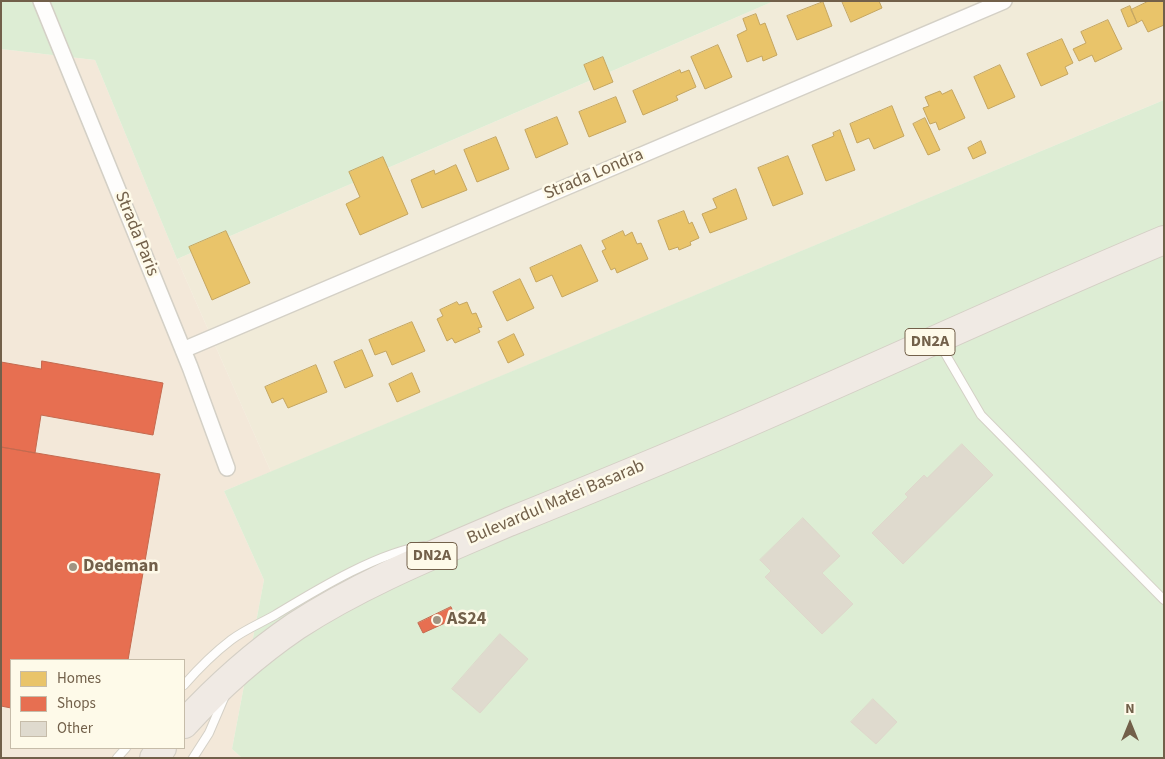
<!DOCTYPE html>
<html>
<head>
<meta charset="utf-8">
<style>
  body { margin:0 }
  #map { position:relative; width:1165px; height:759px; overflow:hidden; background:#f5f4e9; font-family:"Source Sans 3",sans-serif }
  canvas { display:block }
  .frame { position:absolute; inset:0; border:2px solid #72604a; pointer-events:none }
  .legend { position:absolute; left:10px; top:659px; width:175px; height:90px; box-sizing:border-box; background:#fefae9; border:1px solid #c6bca9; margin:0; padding:6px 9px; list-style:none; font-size:15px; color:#72604a }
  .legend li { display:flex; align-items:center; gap:10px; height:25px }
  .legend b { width:25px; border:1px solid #c6bca9 }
  .north { position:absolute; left:1105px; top:699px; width:50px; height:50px; -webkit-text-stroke:4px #fefae9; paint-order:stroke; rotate:0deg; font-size:14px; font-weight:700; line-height:20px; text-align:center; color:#72604a }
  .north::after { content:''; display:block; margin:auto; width:18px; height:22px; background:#72604a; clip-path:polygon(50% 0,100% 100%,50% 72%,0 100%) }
</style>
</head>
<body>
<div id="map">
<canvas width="1165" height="759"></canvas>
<div class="frame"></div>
<ul class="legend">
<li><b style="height:14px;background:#e9c46a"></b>Homes</li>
<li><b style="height:14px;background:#e76f51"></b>Shops</li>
<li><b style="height:14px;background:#dfdace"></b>Other</li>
</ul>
<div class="north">N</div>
</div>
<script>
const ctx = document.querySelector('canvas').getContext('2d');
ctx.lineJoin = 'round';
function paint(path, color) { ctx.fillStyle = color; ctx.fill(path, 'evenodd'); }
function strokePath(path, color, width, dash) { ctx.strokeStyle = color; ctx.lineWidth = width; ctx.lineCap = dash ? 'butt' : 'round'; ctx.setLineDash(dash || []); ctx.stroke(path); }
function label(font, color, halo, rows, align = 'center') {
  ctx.font = font + ' "Source Sans 3",sans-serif'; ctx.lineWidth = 5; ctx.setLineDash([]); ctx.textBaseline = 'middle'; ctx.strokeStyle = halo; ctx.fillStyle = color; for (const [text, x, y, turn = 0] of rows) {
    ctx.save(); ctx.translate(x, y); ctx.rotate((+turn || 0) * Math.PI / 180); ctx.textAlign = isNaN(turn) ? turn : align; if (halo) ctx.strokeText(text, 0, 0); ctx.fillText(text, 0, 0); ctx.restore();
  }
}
paint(new Path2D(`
  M 774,1 L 1164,1 L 1164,100 L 271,472 L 177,259 Z`), '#f1ebd9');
paint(new Path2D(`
  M 1,49 L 95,60 L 177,259 L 271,472 L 224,491 L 264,580 L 232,749 L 242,758 L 1,758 ZM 11,660 L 184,660 L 184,748 L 11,748 Z`), '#f3e8d9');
paint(new Path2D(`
  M 1,1 L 774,1 L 177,259 L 95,60 L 1,49 Z
  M 1164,100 L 1164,758 L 242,758 L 232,749 L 264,580 L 224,491 Z`), '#ddedd4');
const homes = new Path2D(`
  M 842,1 L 879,1 L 882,8 L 851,22 Z
  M 1149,1 L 1164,1 L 1164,25 L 1148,32 L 1142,20 L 1137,23 L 1131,10 Z
  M 823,2 L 832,26 L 797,40 L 787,16 Z
  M 1130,6 L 1137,23 L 1128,27 L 1121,10 Z
  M 756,14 L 760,25 L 765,23 L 777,55 L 763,61 L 762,56 L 747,62 L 737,35 L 747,30 L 743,19 Z
  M 1108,20 L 1122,49 L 1095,62 L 1092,55 L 1079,61 L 1073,49 L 1086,43 L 1081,32 Z
  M 1062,39 L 1073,63 L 1065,67 L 1068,74 L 1041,86 L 1027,54 Z
  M 718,45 L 732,77 L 705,89 L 691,57 Z
  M 603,57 L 613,82 L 594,90 L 584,65 Z
  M 1000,65 L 1015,97 L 988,109 L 974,77 Z
  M 680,70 L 681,73 L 689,70 L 696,87 L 676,96 L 678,100 L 643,115 L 633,91 Z
  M 952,90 L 965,118 L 939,130 L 936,122 L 930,124 L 923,108 L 929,106 L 925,97 L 940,91 L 942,94 Z
  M 616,97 L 626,122 L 589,137 L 579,112 Z
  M 892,106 L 904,136 L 874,149 L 869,138 L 857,143 L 850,124 Z
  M 557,117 L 568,144 L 536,158 L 525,130 Z
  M 925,118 L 940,150 L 928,155 L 913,124 Z
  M 840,130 L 855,170 L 826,181 L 812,145 L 834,136 L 833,133 Z
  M 496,137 L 509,169 L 477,182 L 464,150 Z
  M 981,141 L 986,153 L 973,159 L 968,148 Z
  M 788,156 L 803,194 L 773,206 L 758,168 Z
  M 383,157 L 408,214 L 360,235 L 346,204 L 360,197 L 349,172 Z
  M 456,165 L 467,190 L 422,208 L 411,180 L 434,170 L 435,174 Z
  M 736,189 L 747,219 L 710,233 L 702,214 L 717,208 L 713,199 Z
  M 684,211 L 689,224 L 692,222 L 699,238 L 690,242 L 691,245 L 679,250 L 678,247 L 669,250 L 658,221 Z
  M 226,231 L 250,283 L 212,300 L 189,247 Z
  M 623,231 L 625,236 L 632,232 L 637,244 L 641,243 L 648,259 L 617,273 L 615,268 L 611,270 L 602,251 L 606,249 L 602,241 Z
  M 581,245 L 598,281 L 562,297 L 552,275 L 536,282 L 530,268 Z
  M 520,279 L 534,308 L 507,321 L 493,292 Z
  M 457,302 L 459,305 L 467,302 L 472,314 L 476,313 L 482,327 L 478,328 L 480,332 L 455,343 L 452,338 L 447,341 L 437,319 L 443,316 L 440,310 Z
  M 412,322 L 425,351 L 392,365 L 386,351 L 375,355 L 369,340 Z
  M 514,334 L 524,355 L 508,363 L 498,342 Z
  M 362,350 L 373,376 L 345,388 L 334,362 Z
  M 316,365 L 327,392 L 288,408 L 283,398 L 272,403 L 265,387 Z
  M 412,373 L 420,392 L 397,402 L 389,384 Z`);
paint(homes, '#e9c46a');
strokePath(homes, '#c5a660', 1);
const shops = new Path2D(`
  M 42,361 L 163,383 L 153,435 L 41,415 L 35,453 L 1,447 L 1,362 L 41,369 Z
  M 1,447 L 160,474 L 128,660 L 11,660 L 11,708 L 1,706 Z
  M 451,607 L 456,618 L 423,633 L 418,623 Z`);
paint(shops, '#e76f51');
strokePath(shops, '#c46a4f', 1);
const building = new Path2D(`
  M 962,444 L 993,475 L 903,564 L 872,533 L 908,497 L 905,494 L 924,475 L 927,478 Z
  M 803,518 L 840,556 L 822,573 L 853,604 L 822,634 L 765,577 L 771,571 L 760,560 Z
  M 500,634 L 528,659 L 480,713 L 452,689 Z
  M 873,699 L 897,722 L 876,744 L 851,722 Z`);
paint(building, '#dfdace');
strokePath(building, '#ded8cb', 1);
const lane = new Path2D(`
  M 939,343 L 981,415 L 1164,600
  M 184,685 C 198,669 214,653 231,640 C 244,630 261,623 275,615 C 315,591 378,552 424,546
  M 117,758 L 126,748
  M 193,758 L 209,733 L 224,698`);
const street = new Path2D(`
  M 41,1 L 190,367 L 227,468
  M 183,350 L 1004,1`);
const highway = new Path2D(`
  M 184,724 C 217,688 255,654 296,626 C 362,583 437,553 509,522 C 576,495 642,468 708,440 C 861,375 1011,304 1164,240
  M 154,758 L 162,748`);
strokePath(lane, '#d4d0c6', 10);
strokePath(street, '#d4d0c6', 18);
strokePath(highway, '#d4cfc5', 30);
strokePath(lane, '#fefdfc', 8);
strokePath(street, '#fefdfc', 15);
strokePath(highway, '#f0eae4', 28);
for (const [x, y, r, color] of [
  [73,567,5,"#a09482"],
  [437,620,5,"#a09482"]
]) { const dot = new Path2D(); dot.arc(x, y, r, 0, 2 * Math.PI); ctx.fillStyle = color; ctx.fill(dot); strokePath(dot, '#fefae9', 2); }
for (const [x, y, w] of [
  [930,342,50],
  [432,556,50]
]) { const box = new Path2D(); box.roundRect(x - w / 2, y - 13.5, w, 27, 4); ctx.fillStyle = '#fefae9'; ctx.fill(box); strokePath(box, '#72604a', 1); }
label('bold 16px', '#72604a', null, [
  ["DN2A",930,342],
  ["DN2A",432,556]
]);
label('18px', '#72604a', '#fefae9', [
  ["Strada Londra",594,175,-23],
  ["Strada Paris",136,234,68],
  ["Bulevardul Matei Basarab",556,503,-23]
]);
label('bold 18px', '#72604a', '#fefae9', [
  ["Dedeman",83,567],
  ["AS24",447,620]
], 'left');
</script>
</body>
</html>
